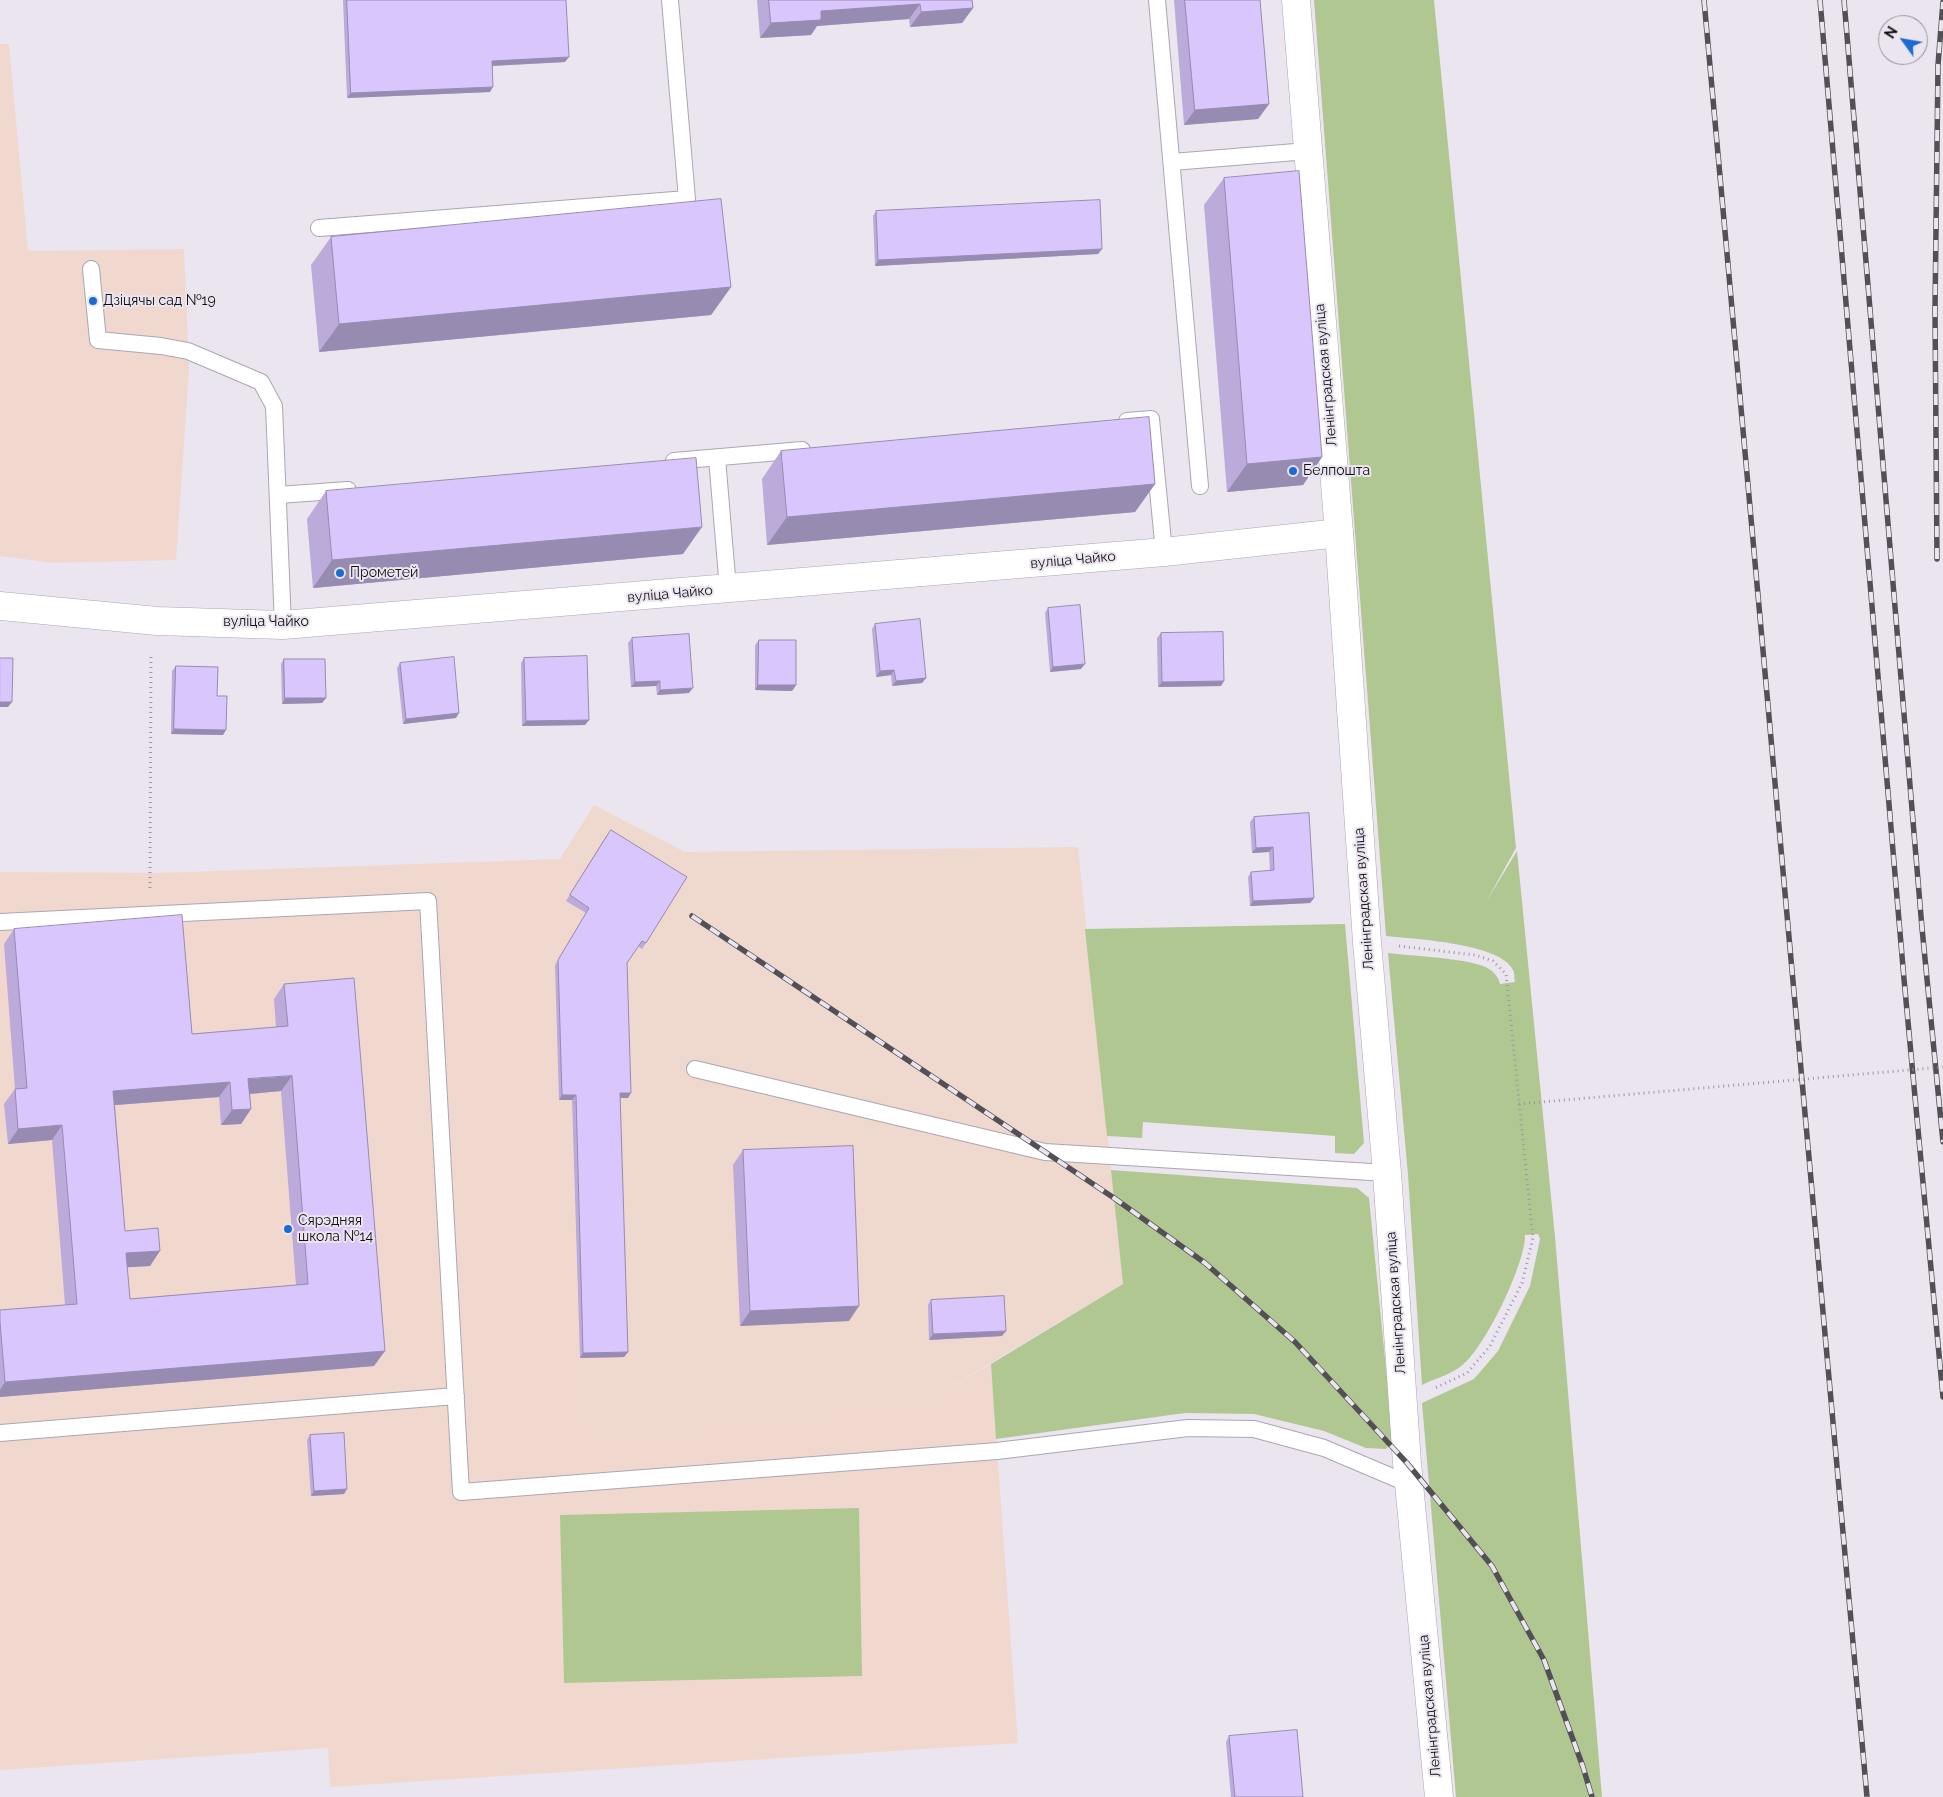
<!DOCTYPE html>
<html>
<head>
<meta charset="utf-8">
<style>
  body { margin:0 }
  #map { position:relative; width:1943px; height:1797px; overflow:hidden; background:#ebe5f0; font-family:Raleway,sans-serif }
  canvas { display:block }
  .north { position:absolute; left:1878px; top:15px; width:50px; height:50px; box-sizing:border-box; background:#ebe5f0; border:1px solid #938f97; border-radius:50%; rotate:302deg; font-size:14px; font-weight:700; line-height:20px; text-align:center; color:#100e11 }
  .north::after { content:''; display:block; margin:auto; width:18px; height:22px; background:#1c6bd5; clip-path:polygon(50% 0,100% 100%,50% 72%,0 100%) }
</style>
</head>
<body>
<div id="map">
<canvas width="1943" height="1797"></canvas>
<div class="north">N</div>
</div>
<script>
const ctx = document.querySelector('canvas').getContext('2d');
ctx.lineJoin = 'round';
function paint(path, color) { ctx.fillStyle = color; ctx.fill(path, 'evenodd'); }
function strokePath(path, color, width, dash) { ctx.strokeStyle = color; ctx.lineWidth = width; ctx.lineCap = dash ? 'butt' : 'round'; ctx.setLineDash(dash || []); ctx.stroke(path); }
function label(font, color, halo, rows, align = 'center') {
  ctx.font = font + ' Raleway,sans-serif'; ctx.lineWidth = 4; ctx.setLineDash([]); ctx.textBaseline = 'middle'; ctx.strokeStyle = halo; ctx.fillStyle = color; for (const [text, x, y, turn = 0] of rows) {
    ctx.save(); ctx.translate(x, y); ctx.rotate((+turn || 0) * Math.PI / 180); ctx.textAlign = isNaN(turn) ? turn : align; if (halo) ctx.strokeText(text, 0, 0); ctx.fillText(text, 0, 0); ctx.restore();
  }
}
paint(new Path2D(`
  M 594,805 L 685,852 L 1078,847 L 1123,1284 L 937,1395 L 595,1437 L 580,1358 L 572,1100 L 559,1101 L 555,965 L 589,863 L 560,859 Z`), '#efd8cd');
paint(new Path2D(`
  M 0,44 L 9,44 L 28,251 L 184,249 L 189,370 L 176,560 L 53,563 L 0,556 Z
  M 560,859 L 590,863 L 586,913 L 555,965 L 559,1100 L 572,1100 L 580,1358 L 595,1437 L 937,1395 L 991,1364 L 1018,1743 L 330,1787 L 328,1748 L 0,1770 L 0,872 L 158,873 Z`), '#f0d8cf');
paint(new Path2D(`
  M 1314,0 L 1434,0 L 1516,848 L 1486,902 L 1517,851 L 1555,1237 L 1602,1797 L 1456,1797 L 1422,1403 L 1474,1379 L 1498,1351 L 1530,1286 L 1540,1239 L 1538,1234 L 1525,1235 C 1526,1263 1483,1352 1460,1367 C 1449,1375 1434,1379 1422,1385 L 1408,1175 L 1388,953 C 1410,956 1473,958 1489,969 C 1494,972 1499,978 1500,984 L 1515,982 C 1514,978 1515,973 1513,970 C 1501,943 1413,939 1386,936 Z
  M 1345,924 L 1364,1143 L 1354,1154 L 1335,1153 L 1335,1136 L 1143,1122 L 1142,1138 L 1107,1136 L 1085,929 Z
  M 1111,1170 L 1357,1188 L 1369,1198 L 1393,1439 L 1386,1449 L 1366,1448 L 1324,1431 L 1254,1414 L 1185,1413 L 996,1439 L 991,1364 L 1123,1284 Z
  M 859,1508 L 862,1676 L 564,1683 L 560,1515 Z`), '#b0c792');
const service = new Path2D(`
  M 1157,0 L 1200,486
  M 1172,162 L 1308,151
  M 319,228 L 687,199 L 670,0
  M 91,269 L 98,340 L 161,346 L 188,351 L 261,382 L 274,406 L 283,625
  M 1127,421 L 1151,419 L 1164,552
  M 717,458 L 728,589
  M 674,461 L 802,450
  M 278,495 L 348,490
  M 0,922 L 428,901 L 461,1492 L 997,1451 L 1188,1428 L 1254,1429 L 1324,1448 L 1409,1484
  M 695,1069 L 1045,1152 L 1387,1173
  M 0,1433 L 456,1396`);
const minor = new Path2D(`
  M 0,606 L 157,621 L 283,625 L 1164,552 L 1339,533`);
const tertiary = new Path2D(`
  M 1296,0 L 1339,533 L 1367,942 L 1387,1173 L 1407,1463 L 1439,1797`);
strokePath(service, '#aba6b0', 18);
strokePath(minor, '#aba6b0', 29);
strokePath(tertiary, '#aba6b0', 29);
strokePath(new Path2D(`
  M 150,888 L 151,654
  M 1399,946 L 1475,955 L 1493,961 L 1506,974 L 1533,1238 L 1522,1283 L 1490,1346 L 1467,1373 L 1435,1388`), '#9c98a0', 3, [1, 4]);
strokePath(service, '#fff', 16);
strokePath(minor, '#fff', 28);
strokePath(tertiary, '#fff', 28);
const rail = new Path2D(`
  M 1704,0 L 1867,1797
  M 1820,0 L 1904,979 L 1943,1397
  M 1844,0 L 1922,928 L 1943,1142
  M 1937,559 L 1935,310 L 1938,65 L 1943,2
  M 692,916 L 1114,1198 L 1205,1263 L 1295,1342 L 1407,1463 L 1492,1566 L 1544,1660 L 1583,1767 L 1592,1797`);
strokePath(rail, '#535055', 5.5);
strokePath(rail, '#ebe5f0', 4, [11]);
strokePath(new Path2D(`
  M 1519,1104 L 1943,1067`), '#9c98a0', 3, [1, 4]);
paint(new Path2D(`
  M 343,0 L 566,0 L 565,62 L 493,66 L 490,92 L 347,98 Z
  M 757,0 L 972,0 L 973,8 L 962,23 L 910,27 L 909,19 L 817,26 L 811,35 L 760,38 Z
  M 1174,0 L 1260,0 L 1269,104 L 1258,119 L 1184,125 Z
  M 1224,178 L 1322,457 L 1303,485 L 1227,492 L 1204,205 Z
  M 876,211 L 1102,249 L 1098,254 L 875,266 L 873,216 Z
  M 331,237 L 731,287 L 711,315 L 319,352 L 311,265 Z
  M 781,451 L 1155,484 L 1135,512 L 767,545 L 762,479 Z
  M 326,491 L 683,554 L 313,588 L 307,519 Z
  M 1048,608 L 1081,669 L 1050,672 L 1045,613 Z
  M 875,624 L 926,678 L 922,683 L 892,686 L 891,675 L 876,677 L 872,629 Z
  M 1161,633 L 1221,686 L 1158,687 L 1157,638 Z
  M 632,638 L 689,693 L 657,695 L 656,686 L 631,687 L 628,643 Z
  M 759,640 L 796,685 L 792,691 L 755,690 L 755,645 Z
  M 524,658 L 589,720 L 585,725 L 522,726 L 521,663 Z
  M 284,659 L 326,698 L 322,703 L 282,704 L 281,664 Z
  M 400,663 L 456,718 L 403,724 L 397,668 Z
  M 176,666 L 217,696 L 223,735 L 171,734 L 172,671 Z
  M 1254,817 L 1314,898 L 1310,903 L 1250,906 L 1248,877 L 1251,872 L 1270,871 L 1269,852 L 1252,853 L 1250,822 Z
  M 607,835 L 646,943 L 642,949 L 638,946 L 627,963 L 628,1098 L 620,1098 L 628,1352 L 624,1357 L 580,1358 L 572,1100 L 559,1100 L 555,965 L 586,913 L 566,901 Z
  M 14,929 L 192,1034 L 276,1027 L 274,999 L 284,984 L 374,1366 L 0,1397 L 0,1310 L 65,1305 L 52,1140 L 8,1144 L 4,1104 L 15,1089 L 4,944 ZM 281,1091 L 296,1285 L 130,1299 L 127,1267 L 150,1266 L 125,1231 L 115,1105 L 219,1097 L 221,1125 L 241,1124 L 251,1109 L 250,1094 Z
  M 743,1150 L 849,1321 L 740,1326 L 733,1165 Z
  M 931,1300 L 1002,1336 L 929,1340 L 928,1305 Z
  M 310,1435 L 344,1494 L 311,1496 L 307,1440 Z
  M 1229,1736 L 1303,1797 L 1231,1797 L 1226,1742 Z`), '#bbaada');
paint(new Path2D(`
  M 920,4 L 909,19 L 817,26 L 811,35 L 760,38 L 771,23 L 821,11 Z
  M 973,8 L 962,23 L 910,27 L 921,12 Z
  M 569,57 L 565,62 L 489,66 L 492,61 Z
  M 493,87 L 490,92 L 347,98 L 351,93 Z
  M 1269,104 L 1258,119 L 1184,125 L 1195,110 Z
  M 1102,249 L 1098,254 L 875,266 L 878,260 Z
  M 731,287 L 711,315 L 319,352 L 339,324 Z
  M 1322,457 L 1303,485 L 1227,492 L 1247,464 Z
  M 1155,484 L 1135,512 L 767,545 L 787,517 Z
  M 702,527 L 683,554 L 313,588 L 332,560 Z
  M 1085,664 L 1081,669 L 1050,672 L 1053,667 Z
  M 894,670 L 891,675 L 876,677 L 880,671 Z
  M 926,678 L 922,683 L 892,686 L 896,681 Z
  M 660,681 L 656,686 L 631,687 L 635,682 Z
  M 1224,681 L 1221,686 L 1158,687 L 1162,682 Z
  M 758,685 L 796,685 L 792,691 L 755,690 Z
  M 693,688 L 689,693 L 657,695 L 660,690 Z
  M 285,698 L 326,698 L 322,703 L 282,704 Z
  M 0,702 L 12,702 L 8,707 L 0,707 Z
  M 459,713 L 456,718 L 403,724 L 406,719 Z
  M 589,720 L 585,725 L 522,726 L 526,721 Z
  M 174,729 L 226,730 L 223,735 L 171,734 Z
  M 1273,847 L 1269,852 L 1252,853 L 1256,848 Z
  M 1314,898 L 1310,903 L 1250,906 L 1253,901 Z
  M 292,1076 L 281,1091 L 238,1095 L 248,1079 Z
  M 230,1082 L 219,1097 L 103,1106 L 113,1091 Z
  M 620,1093 L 631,1093 L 628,1098 L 617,1098 Z
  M 562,1095 L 576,1095 L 572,1100 L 559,1100 Z
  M 251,1109 L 241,1124 L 221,1125 L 232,1110 Z
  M 62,1125 L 52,1140 L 8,1144 L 18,1129 Z
  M 160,1251 L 150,1266 L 115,1268 L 126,1253 Z
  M 859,1306 L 849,1321 L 740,1326 L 750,1311 Z
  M 1006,1331 L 1002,1336 L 929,1340 L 933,1334 Z
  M 385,1351 L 374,1366 L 0,1397 L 0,1390 L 5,1382 Z
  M 628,1352 L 624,1357 L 580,1358 L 583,1353 Z
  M 347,1489 L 344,1494 L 311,1496 L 314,1491 Z`), '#988bb1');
const building = new Path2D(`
  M 347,0 L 566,0 L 569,57 L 492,61 L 493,87 L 351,93 Z
  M 769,0 L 972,0 L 973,8 L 921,12 L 920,4 L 821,11 L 821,20 L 771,23 Z
  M 1185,0 L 1260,0 L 1269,104 L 1195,110 Z
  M 1299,171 L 1322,457 L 1247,464 L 1224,178 Z
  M 721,199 L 731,287 L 339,324 L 331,237 Z
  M 1100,200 L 1102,249 L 878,260 L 876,211 Z
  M 1149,417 L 1155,484 L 787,517 L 781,451 Z
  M 696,458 L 702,527 L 332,560 L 326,491 Z
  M 1080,605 L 1085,664 L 1053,667 L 1048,608 Z
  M 920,619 L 926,678 L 896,681 L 894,670 L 880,671 L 875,624 Z
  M 1223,632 L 1224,681 L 1162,682 L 1161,633 Z
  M 689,634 L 693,688 L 660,690 L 660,681 L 635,682 L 632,638 Z
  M 759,640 L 796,640 L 796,685 L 758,685 Z
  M 587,656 L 589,720 L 526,721 L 524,658 Z
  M 454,657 L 459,713 L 406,719 L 400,663 Z
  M 0,658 L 13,658 L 12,702 L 0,702 Z
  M 284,659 L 325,659 L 326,698 L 285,698 Z
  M 176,666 L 218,667 L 217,696 L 227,696 L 226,730 L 174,729 Z
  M 1309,813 L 1314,898 L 1253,901 L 1251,872 L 1274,870 L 1273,847 L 1256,848 L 1254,817 Z
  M 611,830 L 687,877 L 646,943 L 642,941 L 627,963 L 631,1093 L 620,1093 L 628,1352 L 583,1353 L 576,1095 L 562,1095 L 558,960 L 589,908 L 570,895 Z
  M 182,915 L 192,1034 L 288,1026 L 284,984 L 354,978 L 385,1351 L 5,1382 L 0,1322 L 0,1310 L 77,1304 L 62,1125 L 18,1129 L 15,1089 L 27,1088 L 14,929 ZM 292,1076 L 308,1284 L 130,1299 L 126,1253 L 160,1251 L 158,1228 L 125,1231 L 113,1091 L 230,1082 L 232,1110 L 251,1109 L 248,1079 Z
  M 853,1146 L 859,1306 L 750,1311 L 743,1150 Z
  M 1004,1296 L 1006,1331 L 933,1334 L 931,1300 Z
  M 344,1433 L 347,1489 L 314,1491 L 310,1435 Z
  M 1297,1730 L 1303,1797 L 1235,1797 L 1229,1736 Z`);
paint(building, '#d9c6fd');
strokePath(building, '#988bb1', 1);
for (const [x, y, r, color] of [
  [93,301,5,"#1c6bd5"],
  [1293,471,5,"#1c6bd5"],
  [340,573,5,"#1c6bd5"],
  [288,1229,5,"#1c6bd5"]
]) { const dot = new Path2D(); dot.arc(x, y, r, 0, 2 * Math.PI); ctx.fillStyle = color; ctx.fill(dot); strokePath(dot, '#ebe5f0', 2); }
label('14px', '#100e11', '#ebe5f0', [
  ["Дзіцячы сад №19",103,301],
  ["Белпошта",1303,471],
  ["Прометей",350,573],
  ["Сярэдняя",298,1221],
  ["школа №14",298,1237]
], 'left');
label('14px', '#100e11', '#ebe5f0', [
  ["Ленінградская вуліца",1326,375,-95],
  ["вуліца Чайко",1073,560,-5],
  ["вуліца Чайко",670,594,-5],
  ["вуліца Чайко",266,622],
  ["Ленінградская вуліца",1364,899,-94],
  ["Ленінградская вуліца",1396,1303,-94],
  ["Ленінградская вуліца",1430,1706,-95]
]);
</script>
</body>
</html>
